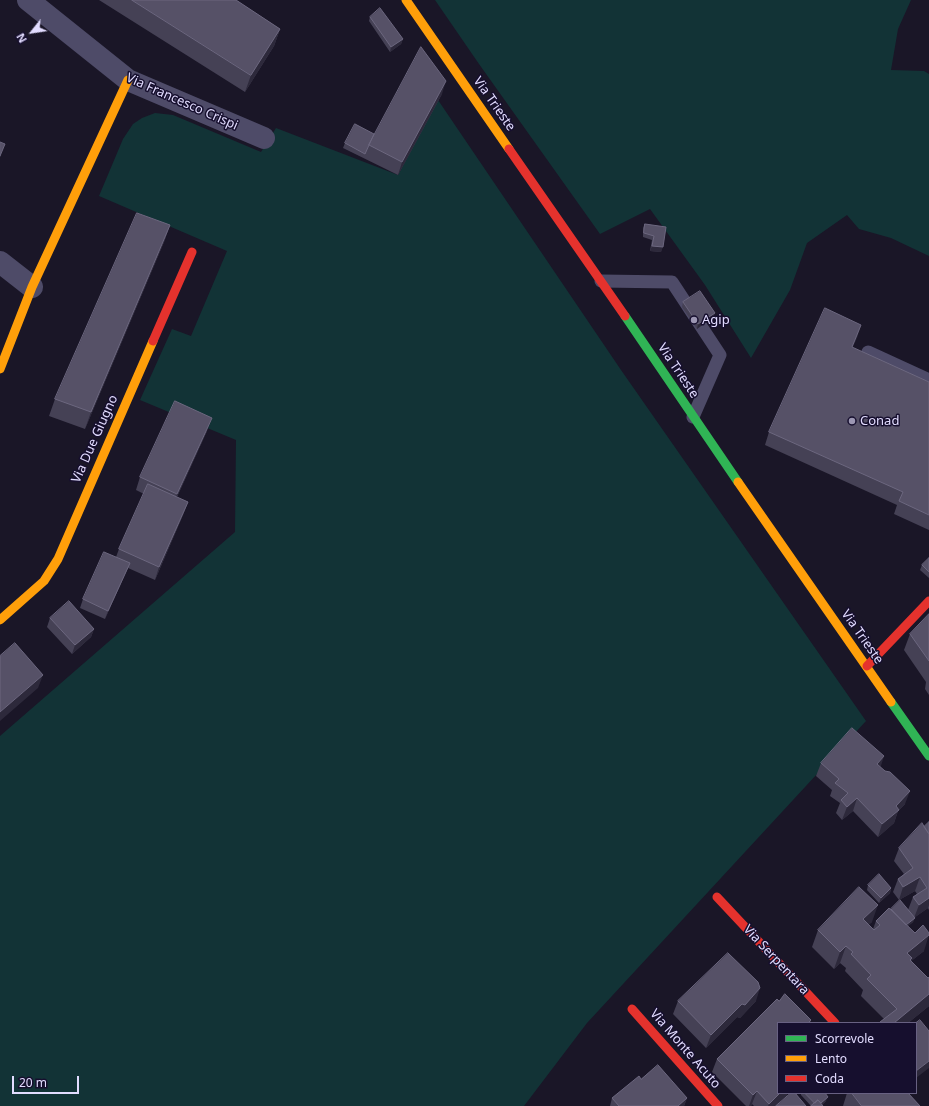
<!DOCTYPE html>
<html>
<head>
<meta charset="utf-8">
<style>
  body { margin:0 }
  #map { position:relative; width:929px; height:1106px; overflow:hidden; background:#1a1627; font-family:"Noto Sans",sans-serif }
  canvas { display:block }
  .legend { position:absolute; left:777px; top:1022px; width:140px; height:72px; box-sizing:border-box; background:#160f2e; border:1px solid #686182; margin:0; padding:5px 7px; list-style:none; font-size:12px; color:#e2dcff }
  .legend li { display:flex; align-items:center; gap:8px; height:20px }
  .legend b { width:20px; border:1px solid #686182 }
  .north { position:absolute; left:12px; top:12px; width:40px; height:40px; -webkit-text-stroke:3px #160f2e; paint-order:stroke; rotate:240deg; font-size:11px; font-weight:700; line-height:16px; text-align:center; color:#e2dcff }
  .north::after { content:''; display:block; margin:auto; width:14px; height:18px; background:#e2dcff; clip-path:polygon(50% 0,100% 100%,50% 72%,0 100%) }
  .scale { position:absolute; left:12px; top:1076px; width:67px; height:18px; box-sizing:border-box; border:2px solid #e2dcff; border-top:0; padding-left:5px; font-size:12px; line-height:14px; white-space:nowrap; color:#e2dcff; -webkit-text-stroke:3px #160f2e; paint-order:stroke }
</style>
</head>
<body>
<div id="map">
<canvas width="929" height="1106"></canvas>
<ul class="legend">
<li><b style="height:5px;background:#30b455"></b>Scorrevole</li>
<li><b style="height:5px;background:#ff9f0a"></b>Lento</li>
<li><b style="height:5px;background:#e5322d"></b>Coda</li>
</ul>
<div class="north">N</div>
<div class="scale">20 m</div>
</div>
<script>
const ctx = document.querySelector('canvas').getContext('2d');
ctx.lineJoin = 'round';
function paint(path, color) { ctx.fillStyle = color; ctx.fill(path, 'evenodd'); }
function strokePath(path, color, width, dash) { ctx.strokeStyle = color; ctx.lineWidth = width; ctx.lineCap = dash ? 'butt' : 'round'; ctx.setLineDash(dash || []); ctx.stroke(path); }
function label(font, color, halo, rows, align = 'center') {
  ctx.font = font + ' "Noto Sans",sans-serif'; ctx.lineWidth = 3; ctx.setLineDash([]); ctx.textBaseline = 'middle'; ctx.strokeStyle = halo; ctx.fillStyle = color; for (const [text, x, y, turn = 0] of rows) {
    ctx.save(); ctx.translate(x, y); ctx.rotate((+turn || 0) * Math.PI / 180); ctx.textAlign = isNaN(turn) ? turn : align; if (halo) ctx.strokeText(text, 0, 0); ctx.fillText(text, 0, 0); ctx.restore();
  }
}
paint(new Path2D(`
  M 435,0 L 911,0 L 898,29 L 891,70 L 924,71 L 929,74 L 929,256 L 891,238 L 859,229 L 847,215 L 807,243 L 790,290 L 751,358 L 705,285 L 650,209 L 600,234 L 479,64 Z
  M 438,100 L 621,370 L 866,721 L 587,1023 L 524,1106 L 0,1106 L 0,736 L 235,532 L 236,440 L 140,400 L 172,329 L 191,336 L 227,251 L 99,196 L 123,139 L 133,124 L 142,118 L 155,113 L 173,115 L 261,152 L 276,128 L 398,175 Z`), '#123336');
strokePath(new Path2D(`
  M 601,281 L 672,282 L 720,355 L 693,417
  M 868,352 L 929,380`), '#4e4b68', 13);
strokePath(new Path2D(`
  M 28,0 L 128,80 L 264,138
  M 0,262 L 32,287`), '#4e4b68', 22);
strokePath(new Path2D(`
  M 625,316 L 738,482
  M 891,702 L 929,756`), '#30b455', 9);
strokePath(new Path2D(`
  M 406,0 L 509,149
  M 0,369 L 32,287 L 128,80
  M 738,482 L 891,702
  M 0,620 L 44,581 L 58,559 L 153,341`), '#ff9f0a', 9);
strokePath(new Path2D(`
  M 509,149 L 625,316
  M 153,341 L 192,252
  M 867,666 L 929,601
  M 717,897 L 835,1023
  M 632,1009 L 718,1106`), '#e5322d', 9);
paint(new Path2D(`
  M 99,0 L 236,0 L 280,29 L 274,46 L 245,92 Z
  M 370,17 L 403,39 L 401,44 L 390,52 L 369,21 Z
  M 442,94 L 398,175 L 343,148 L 345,143 L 374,134 Z
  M 645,224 L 666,227 L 661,252 L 650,251 L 652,240 L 643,237 L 643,228 Z
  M 170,225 L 164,242 L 85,429 L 49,416 L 55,399 Z
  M 683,302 L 715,313 L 713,317 L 697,329 L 682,307 Z
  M 861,325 L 852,348 L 929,382 L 929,530 L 894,514 L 897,505 L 765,445 L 769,432 Z
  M 207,431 L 177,497 L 188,502 L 183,515 L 155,580 L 128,568 L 105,619 L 80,608 L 83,599 L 116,557 L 119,549 L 144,494 L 136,490 L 140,477 Z
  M 929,558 L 929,578 L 920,570 L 922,565 Z
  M 929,614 L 929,695 L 925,689 L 926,682 L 904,650 L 910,634 Z
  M 50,618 L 94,629 L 91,637 L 72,654 L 47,627 Z
  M 821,763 L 880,767 L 905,804 L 898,811 L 894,823 L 878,837 L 853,811 L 842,820 L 836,813 L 840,803 L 830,796 L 832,790 L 816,776 Z
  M 929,822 L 929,910 L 928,908 L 915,917 L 913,922 L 908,926 L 924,951 L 911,961 L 928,978 L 929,977 L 929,1006 L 908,1023 L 880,1023 L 880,1022 L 884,1019 L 861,996 L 863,990 L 845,971 L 846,968 L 840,963 L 834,969 L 812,947 L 818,930 L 872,922 L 868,925 L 873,929 L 876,921 L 891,909 L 908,910 L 913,897 L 917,894 L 915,891 L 899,900 L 893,892 L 898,879 L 904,874 L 894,861 L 899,848 L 924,827 Z
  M 868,885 L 891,888 L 890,893 L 879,903 L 867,890 Z
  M 678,1001 L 756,1001 L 740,1018 L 737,1017 L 706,1048 L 673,1014 Z
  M 779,1001 L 811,1020 L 810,1023 L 778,1023 L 778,1093 L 787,1093 L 787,1095 L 775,1106 L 754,1106 L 752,1104 L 751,1106 L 746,1106 L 712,1072 L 717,1059 Z
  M 641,1079 L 687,1098 L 684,1106 L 610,1106 L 612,1098 Z
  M 801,1093 L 825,1093 L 826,1101 L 822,1105 L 811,1106 L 801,1095 Z
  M 847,1093 L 908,1093 L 920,1106 L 843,1106 Z`), '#454155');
paint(new Path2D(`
  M 280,29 L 274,46 L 245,92 L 251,75 Z
  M 403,39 L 401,44 L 390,52 L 391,47 Z
  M 446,81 L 442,94 L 398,175 L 402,162 Z
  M 170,225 L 164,242 L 85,429 L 91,412 Z
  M 652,246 L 663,247 L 661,252 L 650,251 Z
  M 715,313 L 713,317 L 697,329 L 698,324 Z
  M 861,325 L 857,338 L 847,360 L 852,347 Z
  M 212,418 L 207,431 L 172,507 L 177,494 Z
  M 188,502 L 183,515 L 155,580 L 159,567 Z
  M 130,563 L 126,572 L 105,619 L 108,611 Z
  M 94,629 L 91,637 L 72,654 L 75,645 Z
  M 43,675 L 38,688 L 0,721 L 0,712 Z
  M 884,756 L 880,769 L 877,764 Z
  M 910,791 L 905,804 L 898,811 L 894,823 L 878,837 L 882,824 L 896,806 Z
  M 857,798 L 853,811 L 842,820 L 847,807 Z
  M 920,877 L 915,891 L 899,900 L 903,887 Z
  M 891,888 L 890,893 L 879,903 L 881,898 Z
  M 929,898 L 929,905 L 928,908 L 914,918 L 919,905 Z
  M 878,905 L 872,922 L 856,936 L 863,919 Z
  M 915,918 L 913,922 L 905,929 L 906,925 Z
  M 929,935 L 924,951 L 910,962 L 907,953 Z
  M 846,946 L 840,963 L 834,969 L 840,952 Z
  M 760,988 L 756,1001 L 740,1018 L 737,1017 L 706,1048 L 711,1035 L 742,1004 Z
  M 929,994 L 929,1006 L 908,1023 L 894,1023 Z
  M 929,1061 L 929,1068 L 916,1078 L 916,1071 Z
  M 757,1091 L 752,1104 L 751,1106 L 749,1106 L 753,1095 Z
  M 780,1093 L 787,1093 L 787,1095 L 775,1106 L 768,1106 L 769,1104 Z
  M 828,1097 L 826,1101 L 821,1106 L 818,1106 Z
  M 687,1098 L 684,1106 L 678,1106 Z`), '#2d293b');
const building = new Path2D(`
  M 132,0 L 236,0 L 280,29 L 251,75 Z
  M 380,8 L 403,39 L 391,47 L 370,17 Z
  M 421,47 L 446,81 L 402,162 L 369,145 Z
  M 355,124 L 374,134 L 369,145 L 365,154 L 345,143 Z
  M 0,142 L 5,144 L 0,156 Z
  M 137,213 L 170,225 L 91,412 L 55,399 Z
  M 645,224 L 666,227 L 663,247 L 652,246 L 654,236 L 644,233 Z
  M 700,291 L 715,313 L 698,324 L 683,302 Z
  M 825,308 L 861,325 L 852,347 L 929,382 L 929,515 L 899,501 L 903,492 L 769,432 Z
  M 175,401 L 212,418 L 177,494 L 140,477 Z
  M 148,484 L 188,502 L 159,567 L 119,549 Z
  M 104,552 L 130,563 L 108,611 L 83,599 Z
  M 929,558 L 929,572 L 922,565 Z
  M 69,601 L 94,629 L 75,645 L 50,618 Z
  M 929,614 L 929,661 L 910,634 Z
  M 15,643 L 43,675 L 0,712 L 0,656 Z
  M 852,728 L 884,756 L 877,764 L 885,771 L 890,772 L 910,791 L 896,806 L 899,810 L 882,824 L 857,798 L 847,807 L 841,800 L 848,793 L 835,783 L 839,779 L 821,763 Z
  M 929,822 L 929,834 L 924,827 Z
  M 922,823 L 929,834 L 929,898 L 919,905 L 913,897 L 927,888 L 920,877 L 903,887 L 898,879 L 913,868 L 899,848 Z
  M 879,874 L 891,888 L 881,898 L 868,885 Z
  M 859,887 L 878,905 L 863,919 L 874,930 L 880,925 L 876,921 L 889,908 L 915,933 L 923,925 L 929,933 L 929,935 L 907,953 L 912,958 L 910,960 L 928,978 L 929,977 L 929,994 L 894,1023 L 881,1023 L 880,1022 L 897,1009 L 867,979 L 871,975 L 851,954 L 853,952 L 846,946 L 840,952 L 818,930 Z
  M 900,900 L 915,918 L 906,925 L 891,909 Z
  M 728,953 L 758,982 L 760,988 L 745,1005 L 742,1004 L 711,1035 L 678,1001 Z
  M 785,994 L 811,1020 L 808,1023 L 778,1023 L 778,1093 L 780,1093 L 769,1104 L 757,1091 L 753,1095 L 717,1059 L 777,999 L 779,1001 Z
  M 920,1020 L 929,1031 L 929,1061 L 916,1071 L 916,1023 Z
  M 658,1065 L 687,1098 L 678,1106 L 619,1106 L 612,1098 L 639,1076 L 641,1079 Z
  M 791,1093 L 795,1093 L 806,1106 L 776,1106 Z
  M 805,1093 L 825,1093 L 828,1097 L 821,1103 L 818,1100 L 815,1103 Z
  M 852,1093 L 908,1093 L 920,1106 L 862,1106 Z
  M 818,1100 L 823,1106 L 811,1106 Z`);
paint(building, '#565167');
strokePath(building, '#6c677f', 1);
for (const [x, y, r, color] of [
  [694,320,4,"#9c97b3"],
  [852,421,4,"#9c97b3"]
]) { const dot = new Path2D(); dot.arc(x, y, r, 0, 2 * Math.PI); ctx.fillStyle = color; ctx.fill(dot); strokePath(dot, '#160f2e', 1.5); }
label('13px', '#e2dcff', '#160f2e', [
  ["Via Francesco Crispi",182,102,24],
  ["Via Trieste",494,104,55],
  ["Via Trieste",678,371,56],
  ["Via Due Giugno",95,439,-66],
  ["Via Trieste",862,637,55],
  ["Via Serpentara",776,960,47],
  ["Via Monte Acuto",685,1049,49]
]);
label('13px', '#e2dcff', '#160f2e', [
  ["Agip",702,320],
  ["Conad",860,421]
], 'left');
</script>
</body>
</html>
